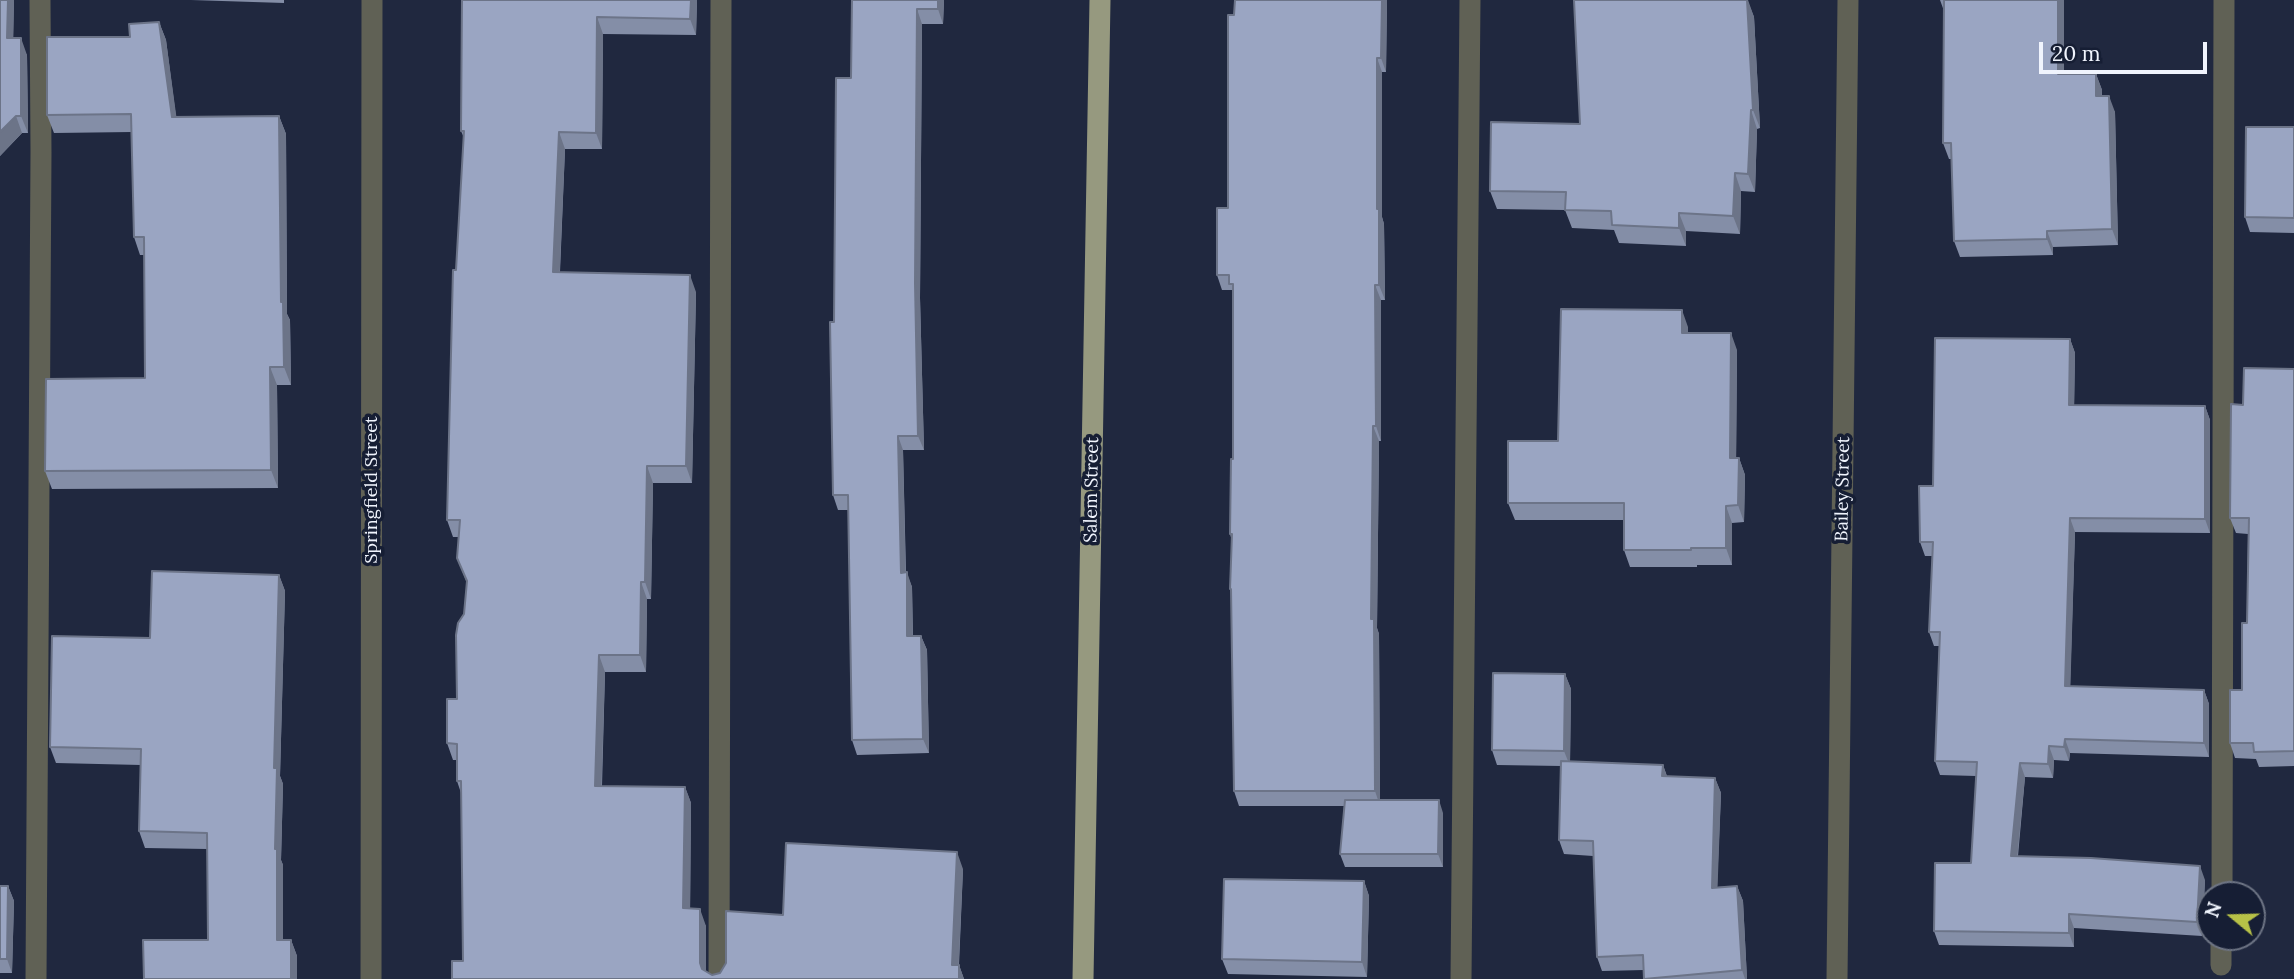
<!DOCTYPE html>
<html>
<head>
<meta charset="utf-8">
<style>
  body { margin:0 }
  #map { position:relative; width:2294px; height:979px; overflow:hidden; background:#20283f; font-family:Lora,serif }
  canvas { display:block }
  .north { position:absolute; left:2196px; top:881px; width:70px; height:70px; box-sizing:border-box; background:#161e34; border:2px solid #6d7484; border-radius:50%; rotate:289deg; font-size:19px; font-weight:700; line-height:28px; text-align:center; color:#f0f4fd }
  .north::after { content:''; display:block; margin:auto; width:24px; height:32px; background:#b7c147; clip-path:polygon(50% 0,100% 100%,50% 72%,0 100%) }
  .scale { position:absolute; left:2039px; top:42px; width:168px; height:32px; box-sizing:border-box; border:4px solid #f0f4fd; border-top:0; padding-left:9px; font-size:21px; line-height:24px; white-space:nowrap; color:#f0f4fd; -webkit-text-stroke:5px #161e34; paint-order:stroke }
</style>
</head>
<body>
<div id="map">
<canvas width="2294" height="979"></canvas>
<div class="north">N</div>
<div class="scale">20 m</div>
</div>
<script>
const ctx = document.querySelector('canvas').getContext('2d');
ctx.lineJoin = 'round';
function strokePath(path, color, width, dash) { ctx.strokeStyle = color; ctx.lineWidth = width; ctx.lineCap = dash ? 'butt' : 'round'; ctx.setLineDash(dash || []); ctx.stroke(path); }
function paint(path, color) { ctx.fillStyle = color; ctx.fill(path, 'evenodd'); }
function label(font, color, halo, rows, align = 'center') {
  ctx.font = font + ' Lora,serif'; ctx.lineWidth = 7; ctx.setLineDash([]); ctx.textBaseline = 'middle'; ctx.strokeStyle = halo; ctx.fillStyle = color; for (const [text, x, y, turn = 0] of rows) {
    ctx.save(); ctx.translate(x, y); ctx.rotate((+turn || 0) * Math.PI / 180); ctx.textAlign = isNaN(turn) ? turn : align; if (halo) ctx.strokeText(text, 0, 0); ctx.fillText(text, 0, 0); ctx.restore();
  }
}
strokePath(new Path2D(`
  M 2222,895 L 2224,0
  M 2221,965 L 2221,937
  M 36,979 L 41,152 L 40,0
  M 371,979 L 372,0
  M 719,979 L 721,0
  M 1461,979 L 1470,0
  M 1837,979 L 1848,0`), '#606155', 21);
strokePath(new Path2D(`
  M 1083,979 L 1100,0`), '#96997f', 21);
paint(new Path2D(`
  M 0,0 L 14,0 L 13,38 L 27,55 L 28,133 L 22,133 L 0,156 Z
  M 191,0 L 284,0 L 284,3 Z
  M 462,0 L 697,0 L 696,35 L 603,34 L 602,149 L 565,149 L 560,272 L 696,292 L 692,483 L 653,483 L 651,599 L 647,599 L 646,672 L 605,672 L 602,786 L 685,787 L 691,803 L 690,908 L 706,926 L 706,972 L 712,975 L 720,973 L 783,915 L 963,869 L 959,965 L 964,979 L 452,979 L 463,961 L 461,793 L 457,781 L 457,760 L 453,760 L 447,743 L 457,699 L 467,583 L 457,558 L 459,537 L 453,537 L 447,520 L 456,270 L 464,138 L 461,131 Z
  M 852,0 L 944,0 L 943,24 L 922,24 L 920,298 L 924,450 L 903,450 L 906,572 L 912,587 L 913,636 L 921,636 L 927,650 L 929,753 L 857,755 L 852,740 L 848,510 L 838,510 L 833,495 L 834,322 L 851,78 Z
  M 1235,0 L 1387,0 L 1386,72 L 1382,72 L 1382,217 L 1384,224 L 1385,300 L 1381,300 L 1381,441 L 1379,441 L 1377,628 L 1379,634 L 1380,800 L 1443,813 L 1443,867 L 1345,867 L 1340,854 L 1344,806 L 1239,806 L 1234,791 L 1232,595 L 1230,589 L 1232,541 L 1230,534 L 1233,459 L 1233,293 L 1232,290 L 1222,290 L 1217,275 L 1228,208 Z
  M 1940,0 L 2064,0 L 2064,74 L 2096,74 L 2102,90 L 2102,96 L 2115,112 L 2118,245 L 2053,247 L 2053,255 L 1960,257 L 1954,241 L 1952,159 L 1949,159 L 1943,143 L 1944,11 Z
  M 1748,2 L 1754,17 L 1760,128 L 1757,129 L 1755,192 L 1741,191 L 1740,234 L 1686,231 L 1686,246 L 1619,243 L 1614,230 L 1572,228 L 1565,210 L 1497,209 L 1490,191 Z
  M 159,22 L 166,40 L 176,117 L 279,116 L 286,134 L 287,314 L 290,320 L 291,385 L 277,385 L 278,488 L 52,489 L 45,471 L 145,378 L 144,255 L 140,255 L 134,237 L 132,132 L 54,133 L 47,115 L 130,37 Z
  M 2294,127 L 2294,233 L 2250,232 L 2245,217 Z
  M 1688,327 L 1688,333 L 1737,350 L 1736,458 L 1739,458 L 1745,475 L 1744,522 L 1732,523 L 1732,565 L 1697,565 L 1697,567 L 1630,567 L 1624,550 L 1624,520 L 1515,520 L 1508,503 L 1558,441 Z
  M 2070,339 L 2075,353 L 2074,405 L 2205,406 L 2210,420 L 2210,533 L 2075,532 L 2070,686 L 2204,690 L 2209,704 L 2209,757 L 2070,753 L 2069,761 L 2054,760 L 2053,778 L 2025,777 L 2018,856 L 2205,880 L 2202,936 L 2074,928 L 2074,947 L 1939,945 L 1934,931 L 1971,863 L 1976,776 L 1940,775 L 1935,761 L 1939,646 L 1934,646 L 1929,632 L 1932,556 L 1925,556 L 1920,542 L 1933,486 Z
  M 2294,369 L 2294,766 L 2259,767 L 2256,759 L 2235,758 L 2230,743 L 2242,690 L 2247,623 L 2248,534 L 2236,533 L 2230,518 Z
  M 279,575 L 285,591 L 280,776 L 283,784 L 281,860 L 283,865 L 283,940 L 291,940 L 297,956 L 297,979 L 144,979 L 208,940 L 207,849 L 145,848 L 139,831 L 141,765 L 56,763 L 50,747 L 150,638 Z
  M 1565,674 L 1571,689 L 1570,761 L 1663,765 L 1667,776 L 1715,778 L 1721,793 L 1717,887 L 1737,886 L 1743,901 L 1747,979 L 1644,979 L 1644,970 L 1602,971 L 1597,957 L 1593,856 L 1564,854 L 1559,840 L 1561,766 L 1497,765 L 1492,750 Z
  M 1364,881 L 1369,896 L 1367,977 L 1228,974 L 1222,959 Z
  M 0,886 L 8,886 L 14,901 L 12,973 L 0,973 Z`), '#848ea7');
paint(new Path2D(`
  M 8,0 L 14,0 L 13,55 L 7,38 Z
  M 691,0 L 697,0 L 696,35 L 690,19 Z
  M 938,0 L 944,0 L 943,24 L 938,9 Z
  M 1382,0 L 1387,0 L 1386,72 L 1381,58 Z
  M 1742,0 L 1748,0 L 1754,17 L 1760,128 L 1753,110 Z
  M 2058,0 L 2064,0 L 2064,90 L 2058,74 Z
  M 917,9 L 922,24 L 920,298 L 924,450 L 918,436 L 915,283 Z
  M 597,17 L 603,34 L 602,149 L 596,133 Z
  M 159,22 L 166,40 L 179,136 L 172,117 Z
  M 21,38 L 27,55 L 28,133 L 21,116 Z
  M 1377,58 L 1382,72 L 1382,217 L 1384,224 L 1385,300 L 1379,285 L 1377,209 Z
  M 2096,74 L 2102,90 L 2101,112 L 2096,96 Z
  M 2109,96 L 2115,112 L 2118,245 L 2112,229 Z
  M 1751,110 L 1757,129 L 1755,192 L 1748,174 Z
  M 16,116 L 22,133 L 0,156 L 0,132 Z
  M 279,116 L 286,134 L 287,314 L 290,320 L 291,385 L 284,367 L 281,302 Z
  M 559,132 L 565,149 L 559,289 L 553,272 Z
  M 1735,173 L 1741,191 L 1740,234 L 1733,216 Z
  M 1679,213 L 1686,231 L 1686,246 L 1679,228 Z
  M 2047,231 L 2053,247 L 2053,255 L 2047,239 Z
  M 690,275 L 696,292 L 692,483 L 686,466 Z
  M 1375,285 L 1381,300 L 1381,441 L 1376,426 Z
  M 1682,310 L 1688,327 L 1688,349 L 1682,333 Z
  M 1731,333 L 1737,350 L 1736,475 L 1730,458 Z
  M 2070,339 L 2075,353 L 2074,419 L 2069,405 Z
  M 270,367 L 277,385 L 278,488 L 271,470 Z
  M 2205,406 L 2210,420 L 2210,533 L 2205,519 Z
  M 1373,426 L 1379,441 L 1377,628 L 1379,634 L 1380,806 L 1375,791 L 1371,619 Z
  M 898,436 L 903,450 L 906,587 L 901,573 Z
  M 1739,458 L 1745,475 L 1744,522 L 1738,505 Z
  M 647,466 L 653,483 L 651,599 L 645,582 Z
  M 1726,506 L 1732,523 L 1732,565 L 1726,548 Z
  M 2070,518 L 2075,532 L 2070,700 L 2065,686 Z
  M 907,572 L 912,587 L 913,651 L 907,636 Z
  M 279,575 L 285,591 L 280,776 L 283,784 L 281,860 L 283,865 L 283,956 L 277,940 L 275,849 L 274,768 Z
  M 641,582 L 647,599 L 646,672 L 640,655 Z
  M 921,636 L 927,650 L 929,753 L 923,739 Z
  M 599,655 L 605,672 L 601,802 L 595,786 Z
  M 1565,674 L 1571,689 L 1570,766 L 1564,751 Z
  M 2204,690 L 2209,704 L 2209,757 L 2204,743 Z
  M 2065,739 L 2070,753 L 2069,761 L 2064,747 Z
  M 2049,746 L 2054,760 L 2053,778 L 2048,764 Z
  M 2020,763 L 2025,777 L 2016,870 L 2011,856 Z
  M 1663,765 L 1668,780 L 1662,776 Z
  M 1715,778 L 1721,793 L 1717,902 L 1712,888 Z
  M 685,787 L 691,803 L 690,924 L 683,908 Z
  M 1439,800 L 1443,813 L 1443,867 L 1438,854 Z
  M 957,852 L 963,869 L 958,979 L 952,965 Z
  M 2200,866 L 2205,880 L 2202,936 L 2197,922 Z
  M 1364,881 L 1369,896 L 1367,977 L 1362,962 Z
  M 8,886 L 14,901 L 12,973 L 7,959 Z
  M 1737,886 L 1743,901 L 1747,979 L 1745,979 L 1742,970 Z
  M 700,909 L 706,926 L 706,979 L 700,963 Z
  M 2069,914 L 2074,928 L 2074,947 L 2069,933 Z
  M 291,940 L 297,956 L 297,979 L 291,979 Z
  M 959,965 L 964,979 L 959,979 Z`), '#6c7488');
const building = new Path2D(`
  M 0,0 L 8,0 L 7,38 L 21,38 L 21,116 L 16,116 L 0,132 Z
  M 462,0 L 691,0 L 690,19 L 597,17 L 596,133 L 559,132 L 553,272 L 690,275 L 686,466 L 647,466 L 645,582 L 641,582 L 640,655 L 599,655 L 595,786 L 685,787 L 683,908 L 700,909 L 700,963 L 702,969 L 712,975 L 720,973 L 726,963 L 726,911 L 783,915 L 786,843 L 957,852 L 952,965 L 959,965 L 959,979 L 452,979 L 452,961 L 463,961 L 461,781 L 457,781 L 457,744 L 447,743 L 447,699 L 457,699 L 456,635 L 458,623 L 464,614 L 467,581 L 457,558 L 460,520 L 447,520 L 453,270 L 456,270 L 464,131 L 461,131 Z
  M 852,0 L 938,0 L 938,9 L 917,9 L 915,283 L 918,436 L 898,436 L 901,573 L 907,572 L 907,636 L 921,636 L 923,739 L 852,740 L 848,495 L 833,495 L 830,322 L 834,322 L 836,78 L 851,78 Z
  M 1235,0 L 1382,0 L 1381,58 L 1377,58 L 1377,209 L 1379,209 L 1379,285 L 1375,285 L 1376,426 L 1373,426 L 1371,619 L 1374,619 L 1375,791 L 1234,791 L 1231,589 L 1230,589 L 1232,534 L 1230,534 L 1231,459 L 1233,459 L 1233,284 L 1229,284 L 1229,275 L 1217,275 L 1217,208 L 1228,208 L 1228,15 L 1234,15 Z
  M 1574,0 L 1747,0 L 1753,110 L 1751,110 L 1748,174 L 1735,173 L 1733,216 L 1679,213 L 1679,228 L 1612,225 L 1611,211 L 1565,210 L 1566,192 L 1490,191 L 1491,122 L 1580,124 Z
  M 1944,0 L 2058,0 L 2058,74 L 2096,74 L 2096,96 L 2109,96 L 2112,229 L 2047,231 L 2047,239 L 1954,241 L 1951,143 L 1943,143 Z
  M 159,22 L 172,117 L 279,116 L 281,302 L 283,302 L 284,367 L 270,367 L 271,470 L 45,471 L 46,379 L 145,378 L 144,237 L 134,237 L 131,114 L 47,115 L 47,37 L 130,37 L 129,24 Z
  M 2246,127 L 2294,127 L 2294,218 L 2245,217 Z
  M 1561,309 L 1682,310 L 1682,333 L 1731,333 L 1730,458 L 1739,458 L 1738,505 L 1726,506 L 1726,548 L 1691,548 L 1691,550 L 1624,550 L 1624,503 L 1508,503 L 1508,441 L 1558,441 Z
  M 1935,338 L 2070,339 L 2069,405 L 2205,406 L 2205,519 L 2070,518 L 2065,686 L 2204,690 L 2204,743 L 2065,739 L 2064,747 L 2049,746 L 2048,764 L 2020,763 L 2011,856 L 2091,858 L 2200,866 L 2197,922 L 2069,914 L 2069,933 L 1934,931 L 1935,863 L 1971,863 L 1977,762 L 1935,761 L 1940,632 L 1929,632 L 1933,542 L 1920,542 L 1919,486 L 1933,486 Z
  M 2244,368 L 2294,369 L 2294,751 L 2254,752 L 2253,743 L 2230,743 L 2230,690 L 2242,690 L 2242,623 L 2247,623 L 2249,518 L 2230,518 L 2231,404 L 2243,405 Z
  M 152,571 L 279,575 L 274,768 L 277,768 L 275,849 L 277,849 L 277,940 L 291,940 L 291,979 L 144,979 L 143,940 L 208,940 L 207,833 L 139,831 L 141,749 L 50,747 L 52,636 L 150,638 Z
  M 1493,673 L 1565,674 L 1564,751 L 1492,750 Z
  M 1561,761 L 1663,765 L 1662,776 L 1715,778 L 1712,888 L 1737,886 L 1742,970 L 1644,979 L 1643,955 L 1597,957 L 1593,841 L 1559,840 Z
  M 1345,800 L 1439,800 L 1438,854 L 1340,854 Z
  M 1224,879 L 1364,881 L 1362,962 L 1222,959 Z
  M 0,886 L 8,886 L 7,959 L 0,959 Z`);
paint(building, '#9aa5c2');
strokePath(building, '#6c7488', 2);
label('18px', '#f0f4fd', '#161e34', [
  ["Bailey Street",1843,489,-89],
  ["Springfield Street",372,490,-90],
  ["Salem Street",1092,490,-89]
]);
</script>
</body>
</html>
